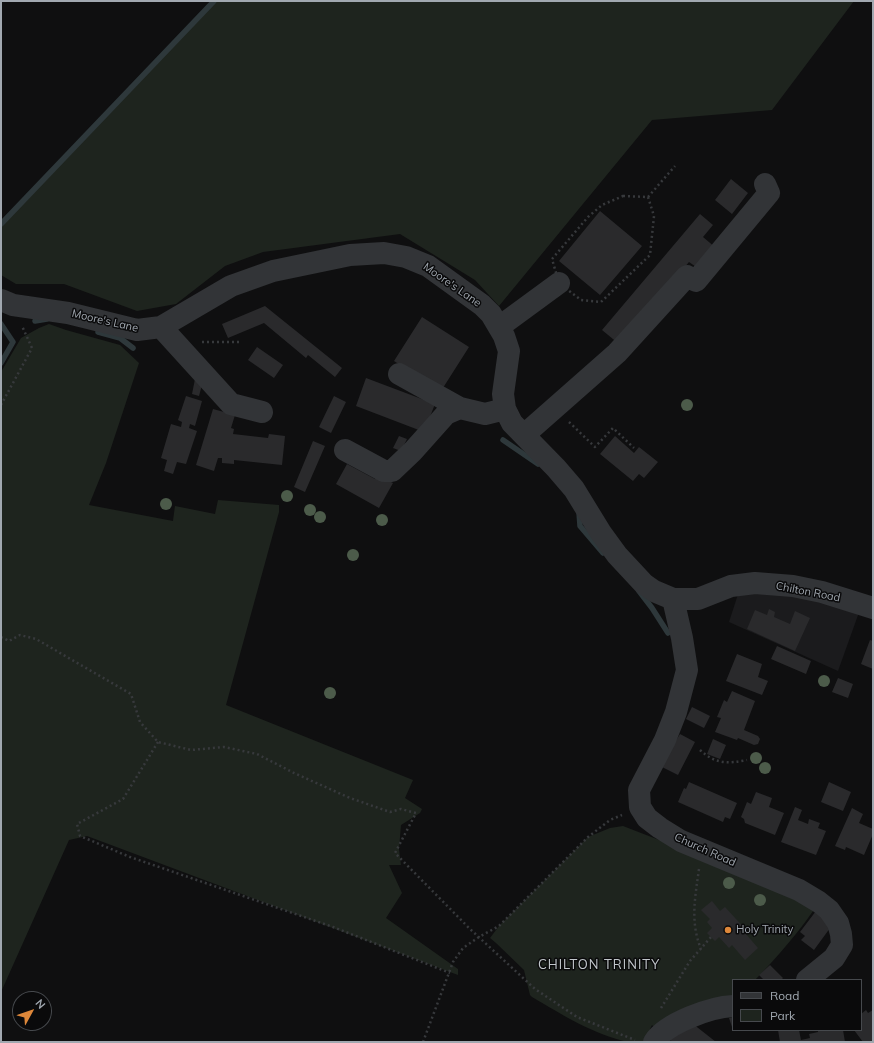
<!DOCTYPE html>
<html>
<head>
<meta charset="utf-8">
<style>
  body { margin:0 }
  #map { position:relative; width:874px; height:1043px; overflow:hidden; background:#0f0f10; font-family:Mulish,sans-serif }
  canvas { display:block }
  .frame { position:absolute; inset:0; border:2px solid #a1a8b0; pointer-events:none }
  .legend { position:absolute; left:732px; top:979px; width:130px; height:52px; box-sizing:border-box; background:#0a0a0b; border:1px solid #46494d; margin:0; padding:5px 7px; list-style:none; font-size:12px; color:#a1a8b0 }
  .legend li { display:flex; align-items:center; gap:8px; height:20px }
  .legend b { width:20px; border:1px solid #46494d }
  .north { position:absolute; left:12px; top:991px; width:40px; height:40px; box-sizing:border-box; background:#0a0a0b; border:1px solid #46494d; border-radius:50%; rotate:50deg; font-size:11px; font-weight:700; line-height:16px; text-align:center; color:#a1a8b0 }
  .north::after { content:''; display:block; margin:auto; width:14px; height:18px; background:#dd873a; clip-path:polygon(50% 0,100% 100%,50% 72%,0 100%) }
</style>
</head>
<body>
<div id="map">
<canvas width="874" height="1043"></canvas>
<div class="frame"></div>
<ul class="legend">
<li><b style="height:5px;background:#323437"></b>Road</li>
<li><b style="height:11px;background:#1e241e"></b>Park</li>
</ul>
<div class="north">N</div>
</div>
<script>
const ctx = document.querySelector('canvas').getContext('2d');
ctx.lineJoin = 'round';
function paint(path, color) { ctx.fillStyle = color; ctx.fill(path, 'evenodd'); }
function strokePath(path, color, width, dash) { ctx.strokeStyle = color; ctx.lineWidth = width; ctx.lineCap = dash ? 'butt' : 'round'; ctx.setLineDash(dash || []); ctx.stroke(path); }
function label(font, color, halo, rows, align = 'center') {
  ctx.font = font + ' Mulish,sans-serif'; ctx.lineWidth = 3; ctx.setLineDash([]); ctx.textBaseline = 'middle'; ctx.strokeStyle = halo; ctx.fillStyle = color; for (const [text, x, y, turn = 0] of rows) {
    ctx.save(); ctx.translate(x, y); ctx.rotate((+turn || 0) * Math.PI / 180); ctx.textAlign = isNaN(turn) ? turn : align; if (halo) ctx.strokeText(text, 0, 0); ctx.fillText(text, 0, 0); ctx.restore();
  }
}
paint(new Path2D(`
  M 741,585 L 862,604 L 838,671 L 729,622 Z`), '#1b1b1d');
paint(new Path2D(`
  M 214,1 L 854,1 L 772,110 L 652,120 L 499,306 L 475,280 L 400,234 L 263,252 L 225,266 L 176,304 L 137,311 L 64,284 L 16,284 L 1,275 L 1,224 Z
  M 49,324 L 66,330 L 120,345 L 139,363 L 106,463 L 89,505 L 173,521 L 175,506 L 215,514 L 218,500 L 279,505 L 279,512 L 226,705 L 413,780 L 405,798 L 422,809 L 420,813 L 401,825 L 399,849 L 401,865 L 389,865 L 402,893 L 386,918 L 458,969 L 458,975 L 87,836 L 69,840 L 1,992 L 1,372 L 21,338 L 39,328 Z
  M 623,826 L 819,902 C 801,930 778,956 755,980 L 733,980 L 733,998 L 654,1027 L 652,1025 L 650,1029 L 657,1038 L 654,1042 C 646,1042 637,1043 629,1042 C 596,1036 561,1014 532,997 L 530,995 L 524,970 L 496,943 L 490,938 L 499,926 L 588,837 L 610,828 Z`), '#1e241e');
strokePath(new Path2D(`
  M 1,224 L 214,1
  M 35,321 L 47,319
  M 1,324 L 13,342 L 1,363
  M 98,332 L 120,338 L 133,348
  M 503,440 L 538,464
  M 579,512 L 580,526 L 603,553
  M 639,591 L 652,608 L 668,633`), '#2e383b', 5.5);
paint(new Path2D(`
  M 731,179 L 748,193 L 732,214 L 715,200 Z
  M 600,211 L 642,246 L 600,295 L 559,261 Z
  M 700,214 L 713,225 L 703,237 L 716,248 L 699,269 L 689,262 L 619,344 L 602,330 Z
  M 265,306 L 342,368 L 335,377 L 308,355 L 306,358 L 264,323 L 228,338 L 222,324 Z
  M 422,317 L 469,347 L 441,391 L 394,361 Z
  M 257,347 L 283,365 L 274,378 L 248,360 Z
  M 366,378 L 435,404 L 424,432 L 356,406 Z
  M 195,379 L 203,381 L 199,396 L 192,394 Z
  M 186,396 L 202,401 L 195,426 L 190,424 L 189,428 L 197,431 L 186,464 L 177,462 L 173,474 L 164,471 L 167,460 L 161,458 L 171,424 L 181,427 L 182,422 L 178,420 Z
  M 334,396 L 346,402 L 331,433 L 319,427 Z
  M 213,409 L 235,415 L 231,428 L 234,429 L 233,434 L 268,438 L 269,434 L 285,436 L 282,465 L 234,460 L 234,464 L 222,463 L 222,458 L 218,458 L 214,471 L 196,465 Z
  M 399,436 L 407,439 L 401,451 L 393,448 Z
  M 615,436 L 634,453 L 639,447 L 658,462 L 644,478 L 639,474 L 633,481 L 600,454 Z
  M 313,441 L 325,446 L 305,492 L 294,487 Z
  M 347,464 L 375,479 L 377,475 L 393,483 L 379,508 L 336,484 Z
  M 769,609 L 775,612 L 774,617 L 790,624 L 795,611 L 810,618 L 795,651 L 747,629 L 755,610 L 767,615 Z
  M 870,640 L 873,641 L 873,669 L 861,664 Z
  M 777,646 L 811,661 L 806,674 L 771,659 Z
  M 737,654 L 762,664 L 758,677 L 768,681 L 762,695 L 726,681 Z
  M 838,678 L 853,684 L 848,698 L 832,692 Z
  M 732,691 L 755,701 L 744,730 L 758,736 L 760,739 L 758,744 L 754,745 L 738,738 L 737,740 L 715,732 L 721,718 L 717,717 L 724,700 L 727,702 Z
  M 692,707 L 710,716 L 704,728 L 686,719 Z
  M 680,734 L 695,742 L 678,775 L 660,766 Z
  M 713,739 L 726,745 L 720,759 L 707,754 Z
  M 689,782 L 737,803 L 730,819 L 725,817 L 723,822 L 678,802 L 684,788 L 686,789 Z
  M 829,782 L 851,792 L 843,811 L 821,802 Z
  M 756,792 L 772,798 L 769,807 L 784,813 L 775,835 L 745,823 L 744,819 L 741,817 L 747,802 L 751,804 Z
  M 795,807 L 802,810 L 798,820 L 808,824 L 809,819 L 820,823 L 818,828 L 826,831 L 816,855 L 781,842 Z
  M 852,808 L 863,814 L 859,823 L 873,829 L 873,834 L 864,855 L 846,847 L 845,850 L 835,846 Z
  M 712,901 L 720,911 L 725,907 L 747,931 L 745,933 L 758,948 L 745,960 L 732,945 L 729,948 L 719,937 L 715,941 L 707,933 L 712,928 L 707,922 L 710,919 L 701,910 Z
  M 816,911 L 833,924 L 814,950 L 801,940 L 805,936 L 800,932 Z
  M 770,965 L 783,978 L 781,980 L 764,980 L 759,975 Z
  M 866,1010 L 868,1013 L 873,1010 L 873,1042 L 863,1042 L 854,1030 L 861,1030 L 861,1014 Z
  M 733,1017 L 733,1030 L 729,1018 Z
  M 688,1020 L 716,1042 L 673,1042 L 667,1038 Z
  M 778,1030 L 799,1030 L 801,1040 L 810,1038 L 809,1034 L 818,1032 L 818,1030 L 843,1030 L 845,1042 L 780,1042 Z`), '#2a2a2c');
strokePath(new Path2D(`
  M 623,196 L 648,197 L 654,216 L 650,255 L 601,302 L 581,300 L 559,283 L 552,259 L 588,217 L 602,205 Z
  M 648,197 L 675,166
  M 202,342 L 242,342
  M 1,405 L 32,348 L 22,326
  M 569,422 L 595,447 L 613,428 L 634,448
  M 1,637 L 9,641 L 20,635 L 36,639 L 131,694 L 140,722 L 158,742 L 191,750 L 224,747 L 257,754 L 294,773 L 350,798 L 390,812 L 401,809 L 416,813 L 395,853 L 470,929 L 535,989 L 577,1017 L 635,1040
  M 158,742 L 123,799 L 77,824 L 80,836 L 130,857 L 333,927 L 450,973
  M 700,750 C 715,764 728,764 747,760
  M 699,869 C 695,898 690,922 701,949
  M 661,1008 L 690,961 L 711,937
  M 423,1042 L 453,962 L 463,948 L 479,937 L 499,926 L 588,837 L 610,820 L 622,815`), '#37393c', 2.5, [2, 3]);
strokePath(new Path2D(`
  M 1,300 L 13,305 L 68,313 L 137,330 L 161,327 L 231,286 L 273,271 L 350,255 L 384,253 L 406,257 L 428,266 L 482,305 L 491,314 L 504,336 L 509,351 L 503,394 L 505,409 L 512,423 L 556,468 L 574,489 L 601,533 L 617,555 L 644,584 L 654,591 L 673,599 L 698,599 L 731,586 L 755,583 L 793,586 L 822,592 L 873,608
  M 161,327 L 231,404 L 262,412
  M 499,327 L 559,283
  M 399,374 L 460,408
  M 524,435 L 617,353 L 687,276 L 696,281 L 769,193 L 765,184
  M 345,450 L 384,471 L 392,471 L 413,451 L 446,414 L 460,408 L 485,414 L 505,409
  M 673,599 L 682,638 L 687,670 L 676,712 L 665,740 L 639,790 L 640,807 L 647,818 L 660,828 L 681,841 L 799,890 L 819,902 L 829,910 L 838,923 L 841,934 L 842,945 L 834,958 L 807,980
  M 654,1042 C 666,1023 711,1007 733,1006`), '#323437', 22);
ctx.fillStyle = '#4c5b4a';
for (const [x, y] of [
  [687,405],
  [287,496],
  [166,504],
  [310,510],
  [320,517],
  [382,520],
  [353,555],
  [824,681],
  [330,693],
  [756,758],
  [765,768],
  [729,883],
  [760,900]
]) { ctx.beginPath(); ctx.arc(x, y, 6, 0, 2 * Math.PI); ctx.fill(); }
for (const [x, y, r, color] of [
  [728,930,4,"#dd873a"]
]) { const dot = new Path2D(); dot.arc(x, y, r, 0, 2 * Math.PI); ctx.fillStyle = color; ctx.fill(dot); strokePath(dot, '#0a0a0b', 1.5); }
label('11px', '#a1a8b0', '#0a0a0b', [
  ["Moore's Lane",452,285,35],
  ["Moore's Lane",105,321,13],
  ["Chilton Road",808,592,11],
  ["Church Road",705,850,24]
]);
label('11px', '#a1a8b0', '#0a0a0b', [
  ["Holy Trinity",736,930]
], 'left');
ctx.letterSpacing = '1px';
label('13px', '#c2c7cc', '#0a0a0b', [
  ["CHILTON TRINITY",599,965]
]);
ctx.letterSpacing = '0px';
</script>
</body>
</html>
